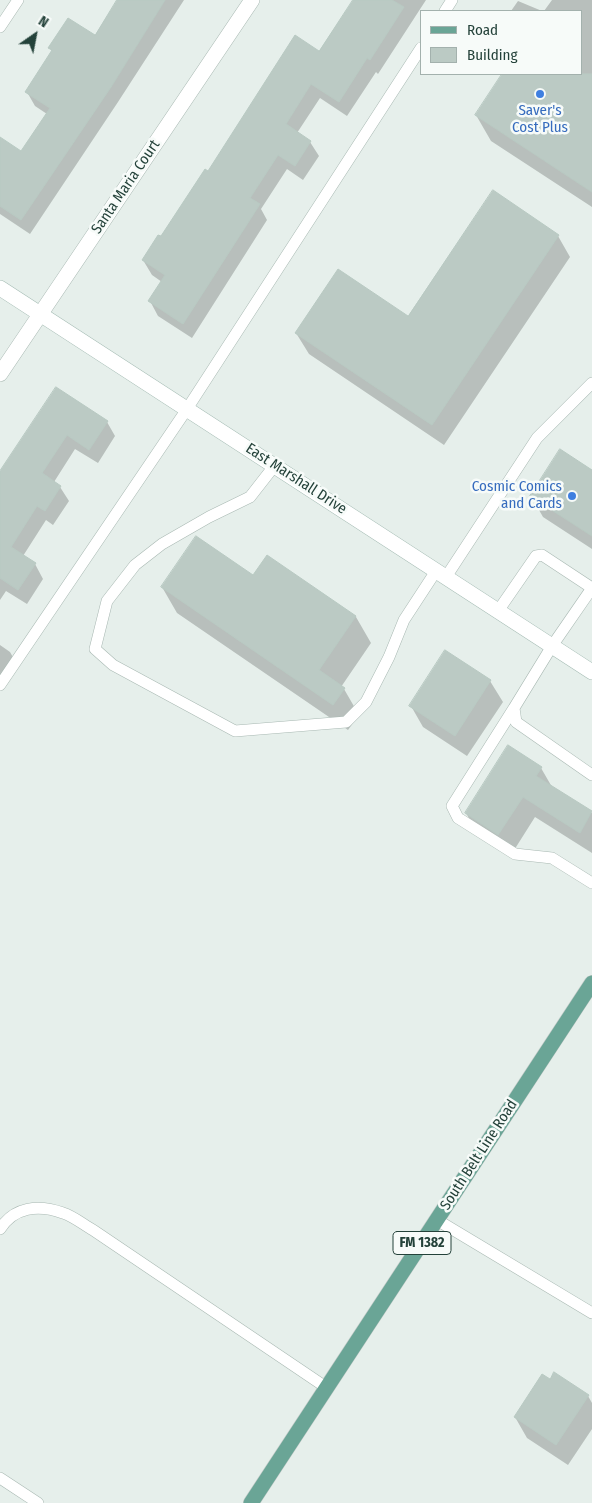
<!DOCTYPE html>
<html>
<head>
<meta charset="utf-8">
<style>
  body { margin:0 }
  #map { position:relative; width:592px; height:1503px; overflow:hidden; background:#e6efeb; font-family:"Fira Sans Condensed",sans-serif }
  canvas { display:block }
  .legend { position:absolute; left:420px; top:10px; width:162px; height:65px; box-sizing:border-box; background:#f7fbf9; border:1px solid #a3b1ad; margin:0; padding:6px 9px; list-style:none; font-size:15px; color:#24423a }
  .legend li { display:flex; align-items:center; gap:10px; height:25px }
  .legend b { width:25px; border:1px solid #a3b1ad }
  .north { position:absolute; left:10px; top:10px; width:50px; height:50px; -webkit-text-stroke:4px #f7fbf9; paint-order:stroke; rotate:33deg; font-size:14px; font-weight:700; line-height:20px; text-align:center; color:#24423a }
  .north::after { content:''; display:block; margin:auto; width:18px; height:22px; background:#24423a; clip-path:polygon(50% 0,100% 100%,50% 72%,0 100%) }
</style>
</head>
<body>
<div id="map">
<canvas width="592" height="1503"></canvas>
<ul class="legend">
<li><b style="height:6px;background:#6aa596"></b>Road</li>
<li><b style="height:14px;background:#bbcac4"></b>Building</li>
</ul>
<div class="north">N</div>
</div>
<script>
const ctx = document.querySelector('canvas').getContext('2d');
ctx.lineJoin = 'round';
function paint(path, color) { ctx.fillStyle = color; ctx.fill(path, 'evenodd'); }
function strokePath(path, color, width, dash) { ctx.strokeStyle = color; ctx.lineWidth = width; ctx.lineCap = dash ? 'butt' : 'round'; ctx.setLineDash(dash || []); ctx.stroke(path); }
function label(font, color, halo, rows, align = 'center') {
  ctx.font = font + ' "Fira Sans Condensed",sans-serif'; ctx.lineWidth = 5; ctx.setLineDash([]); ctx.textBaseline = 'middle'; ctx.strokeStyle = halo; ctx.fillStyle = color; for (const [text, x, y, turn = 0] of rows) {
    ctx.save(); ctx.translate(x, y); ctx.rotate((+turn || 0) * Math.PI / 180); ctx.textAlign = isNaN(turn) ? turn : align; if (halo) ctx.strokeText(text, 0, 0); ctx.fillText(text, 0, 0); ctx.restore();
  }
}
paint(new Path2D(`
  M 119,0 L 184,0 L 118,102 L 30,234 L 0,214 L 0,139 L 22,153 L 47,114 L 35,106 L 27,92 L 52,52 L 50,48 L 96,37 Z
  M 354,0 L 426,0 L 378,74 L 376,72 L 347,116 L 320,98 L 297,133 L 310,142 L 319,156 L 303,180 L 287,169 L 261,209 L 267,220 L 192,338 L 158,316 L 150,301 L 162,282 L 152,275 L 143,260 L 208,173 L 320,53 Z
  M 552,0 L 592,0 L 592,207 L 491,141 L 476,115 L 503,74 L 581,74 L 581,11 L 544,11 Z
  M 518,1 L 542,11 L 511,11 Z
  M 558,236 L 570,257 L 444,445 L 309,354 L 296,333 L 409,318 Z
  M 56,389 L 107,422 L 115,436 L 98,463 L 75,449 L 54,482 L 60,487 L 69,501 L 53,525 L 46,520 L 23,556 L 35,564 L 43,579 L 27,604 L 6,591 L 0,600 L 0,474 Z
  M 592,471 L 592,549 L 543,517 L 531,496 Z
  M 267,557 L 356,617 L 371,643 L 341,687 L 344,689 L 359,715 L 348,730 L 177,613 L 162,587 L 254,577 Z
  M 0,645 L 10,652 L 18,666 L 3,690 L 0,688 Z
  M 446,652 L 490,681 L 503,702 L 467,756 L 423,727 L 411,706 Z
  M 541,768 L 552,787 L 592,813 L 592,853 L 535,817 L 511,855 L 478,834 L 466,813 Z
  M 588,1396 L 592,1403 L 592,1429 L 568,1465 L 527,1438 L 515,1417 Z`), '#0003');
const building = new Path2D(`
  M 117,0 L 165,0 L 111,87 L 21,220 L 0,206 L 0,137 L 21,151 L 50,108 L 25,92 L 52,50 L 48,48 L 68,18 L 95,35 Z
  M 353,0 L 392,0 L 404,7 L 370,60 L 367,58 L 339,102 L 311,84 L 286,124 L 311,141 L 295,166 L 278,155 L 250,198 L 260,204 L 183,324 L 148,301 L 165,275 L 142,260 L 158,235 L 161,236 L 205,169 L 208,171 L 295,35 L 319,51 Z
  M 502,74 L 592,74 L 592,192 L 475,115 Z
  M 493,190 L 559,235 L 432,425 L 295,333 L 338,269 L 408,316 Z
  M 56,387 L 108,421 L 89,450 L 67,435 L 42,473 L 61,486 L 45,511 L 37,506 L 11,547 L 36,563 L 18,590 L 0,578 L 0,471 Z
  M 560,449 L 592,470 L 592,536 L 530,496 Z
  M 196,536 L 253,575 L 267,555 L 356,616 L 319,670 L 345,688 L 333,705 L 161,587 Z
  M 445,650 L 491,680 L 455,736 L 409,706 Z
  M 508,745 L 542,767 L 536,776 L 592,811 L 580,833 L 523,797 L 498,835 L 465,813 Z
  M 554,1372 L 589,1395 L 556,1445 L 514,1417 L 542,1374 L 550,1379 Z`);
paint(building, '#bbcac4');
strokePath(building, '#b8c9c2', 1);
const service = new Path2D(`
  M 445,11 L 452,0
  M 0,27 L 18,0
  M 275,465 L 250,497 L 209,517 L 162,544 L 135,565 L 107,601 L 95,649 L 113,665 L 235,731 L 346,722 L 366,702 L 389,657 L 404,620 L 436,571
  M 446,577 L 537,438 L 592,383
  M 498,611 L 536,556 L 542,555 L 592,588 L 552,646 L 514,708 L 516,722 L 592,775
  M 0,685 L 187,409 L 421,48
  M 514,708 L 452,806 L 458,818 L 515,854 L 552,858 L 592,883
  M 437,1220 L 592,1313
  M 0,1229 C 14,1207 38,1204 63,1213 C 73,1216 84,1225 93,1230 L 327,1388
  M 0,1478 L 38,1503`);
const minor = new Path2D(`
  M 0,374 L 252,0`);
const secondary = new Path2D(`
  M 0,288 L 592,672`);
const primary = new Path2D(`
  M 251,1503 L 592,983`);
strokePath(service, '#a8b8b2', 12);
strokePath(minor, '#a8b8b2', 16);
strokePath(secondary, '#a4bbb3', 16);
strokePath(primary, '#c2cac8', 16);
strokePath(service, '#fff', 11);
strokePath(minor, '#fff', 15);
strokePath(secondary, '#fff', 15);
strokePath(primary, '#6aa596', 15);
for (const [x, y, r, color] of [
  [540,94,5,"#3f7fe0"],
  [572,496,5,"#3f7fe0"]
]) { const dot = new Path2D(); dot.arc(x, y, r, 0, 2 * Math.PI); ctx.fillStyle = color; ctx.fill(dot); strokePath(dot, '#f7fbf9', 2); }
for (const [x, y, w] of [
  [422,1243,58]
]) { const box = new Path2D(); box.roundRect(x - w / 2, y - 11.5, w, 23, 4); ctx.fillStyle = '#f7fbf9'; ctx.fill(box); strokePath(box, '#24423a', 1); }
label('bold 14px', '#24423a', null, [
  ["FM 1382",422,1243]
]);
label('15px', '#366cbe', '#f7fbf9', [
  ["Saver's",540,111],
  ["Cost Plus",540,128],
  ["Cosmic Comics",562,487,"right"],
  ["and Cards",562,504,"right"]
]);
label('15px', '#24423a', '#f7fbf9', [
  ["Santa Maria Court",126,187,-56],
  ["East Marshall Drive",296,479,33],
  ["South Belt Line Road",479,1155,-57]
]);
</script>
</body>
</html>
